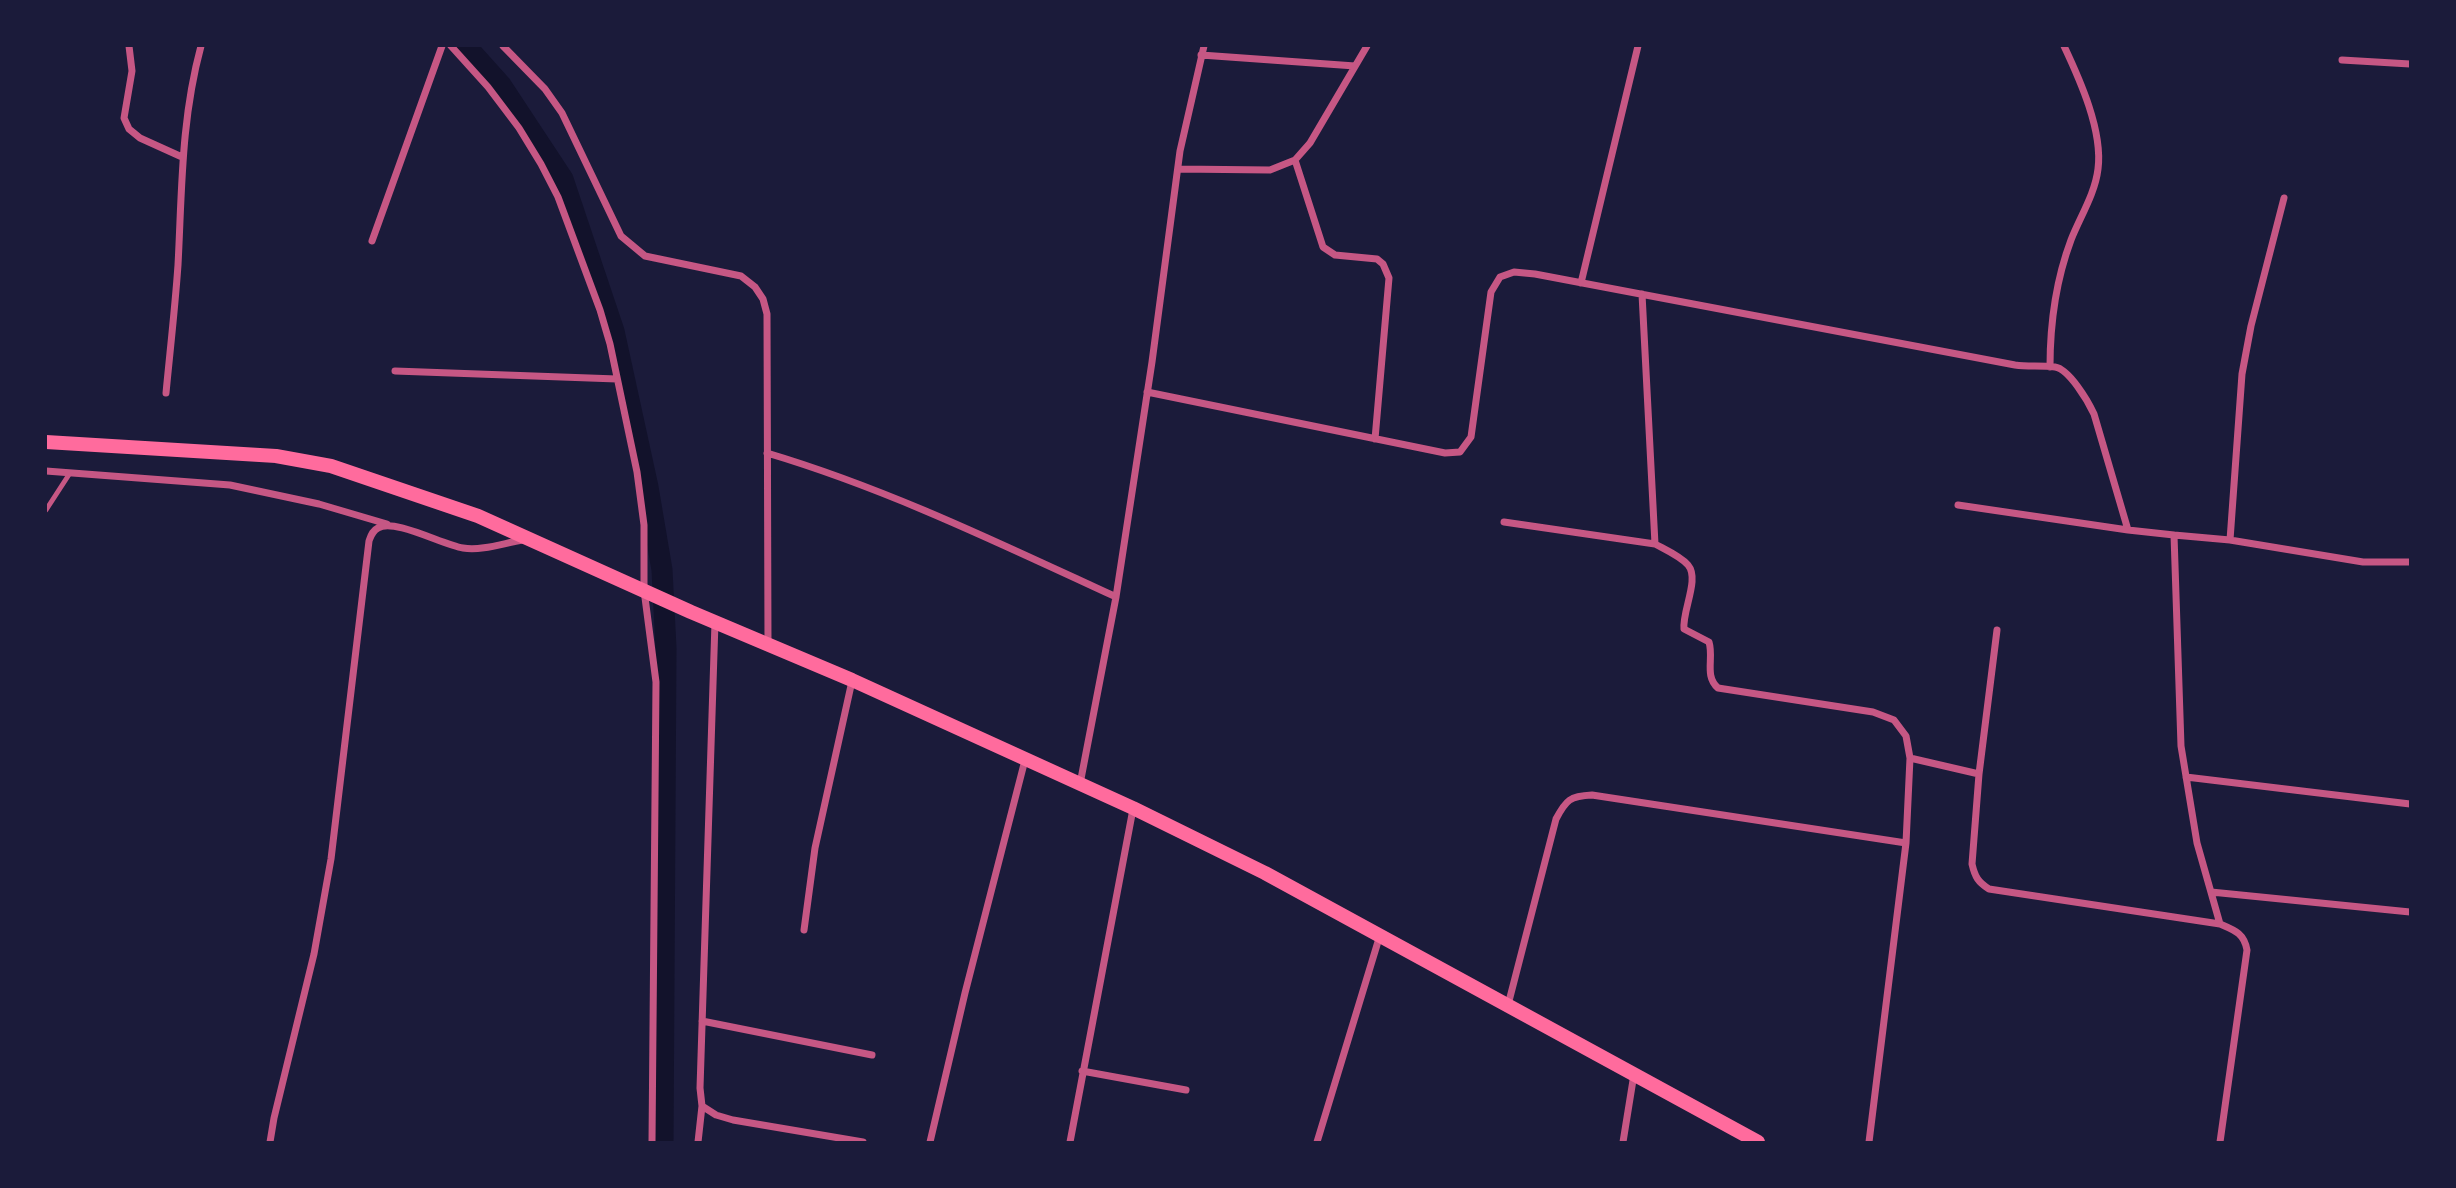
<!DOCTYPE html>
<html>
<head>
<meta charset="utf-8">
<style>
  body { margin:0 }
  #map { position:relative; width:2456px; height:1188px; overflow:hidden; background:#1b1b3a; font-family:"Archivo Narrow",sans-serif }
  canvas { display:block }
  .frame { position:absolute; inset:0; border:47px solid #1b1b3a; pointer-events:none }
</style>
</head>
<body>
<div id="map">
<canvas width="2456" height="1188"></canvas>
<div class="frame"></div>
</div>
<script>
const ctx = document.querySelector('canvas').getContext('2d');
ctx.lineJoin = 'round';
function strokePath(path, color, width, dash) { ctx.strokeStyle = color; ctx.lineWidth = width; ctx.lineCap = dash ? 'butt' : 'round'; ctx.setLineDash(dash || []); ctx.stroke(path); }
strokePath(new Path2D(`
  M 466,46 L 501,85 L 563,179 L 614,331 L 648,487 L 662,570 L 666,648 L 663,1142`), '#12122b', 21);
strokePath(new Path2D(`
  M 46,510 L 70,473`), '#c65784', 5);
strokePath(new Path2D(`
  M 129,46 L 132,71 L 124,118 L 129,129 L 140,138 L 182,157
  M 451,46 L 488,87 L 519,128 L 541,164 L 558,197 L 600,310 L 610,344 L 637,472 L 644,525 L 644,590 L 656,682 L 652,1142
  M 503,46 L 545,89 L 562,113 L 621,236 L 645,256 L 741,276 L 755,287 L 763,299 L 767,314 L 768,644
  M 1201,55 L 1355,66
  M 2342,60 L 2410,64
  M 1295,160 L 1323,247 L 1335,255 L 1377,259 L 1383,264 L 1389,278 L 1375,439
  M 1178,169 L 1270,170 L 1295,160 L 1310,143 L 1367,46
  M 372,241 L 442,46
  M 1581,283 L 1638,46
  M 2050,367 C 2050,324 2056,280 2071,240 C 2080,217 2095,194 2098,169 C 2103,131 2080,80 2064,46
  M 395,371 L 617,379
  M 1147,392 L 1445,453 L 1460,452 L 1471,437 L 1491,292 L 1500,277 L 1514,272 L 1535,274 L 2015,365 C 2028,367 2041,365 2055,367 C 2069,369 2088,401 2094,414 L 2128,530 L 2174,535
  M 166,393 C 170,351 175,308 178,265 C 182,189 181,120 201,46
  M 767,453 C 888,489 1001,544 1116,597
  M 46,471 L 230,485 L 319,504 L 387,524
  M 1958,505 L 2128,530
  M 1504,522 L 1655,544 L 1642,294
  M 2230,540 L 2242,374 L 2251,326 L 2284,198
  M 1655,544 C 1666,550 1680,556 1688,565 C 1700,579 1682,611 1684,629 L 1709,642 C 1714,658 1704,676 1718,688 L 1873,712 L 1894,720 L 1906,736 L 1910,758 L 1906,843 L 1869,1142
  M 715,622 L 700,1088 L 702,1106 L 716,1115 L 733,1120 L 863,1142
  M 1910,758 L 1979,774 L 1972,864 C 1975,877 1978,882 1989,889 L 2220,924
  M 1979,774 L 1997,630
  M 2186,777 L 2410,804
  M 1080,784 L 1116,597 L 1152,362 L 1180,151 L 1204,46
  M 2211,892 L 2410,912
  M 804,930 L 815,848 L 852,681
  M 1508,1005 L 1556,819 C 1566,800 1570,796 1592,795 L 1906,843
  M 702,1021 L 872,1055
  M 1082,1071 L 1186,1090
  M 270,1142 L 274,1118 L 314,954 L 331,859 L 369,541 C 371,536 372,531 378,528 C 394,518 443,545 463,548 C 482,551 504,543 523,540
  M 698,1142 L 702,1106
  M 930,1142 L 965,993 L 1025,760
  M 1070,1142 L 1133,809
  M 1317,1142 L 1380,935
  M 1623,1142 L 1634,1074
  M 2220,1142 L 2247,950 C 2244,933 2234,930 2220,924 L 2197,843 L 2181,746 L 2174,535 L 2230,540 L 2363,562 L 2410,562`), '#c65784', 7);
strokePath(new Path2D(`
  M 46,442 L 276,456 L 331,466 L 478,516 L 691,612 L 852,680 L 1133,808 L 1265,873 L 1758,1142`), '#ff6b9d', 14);
</script>
</body>
</html>
